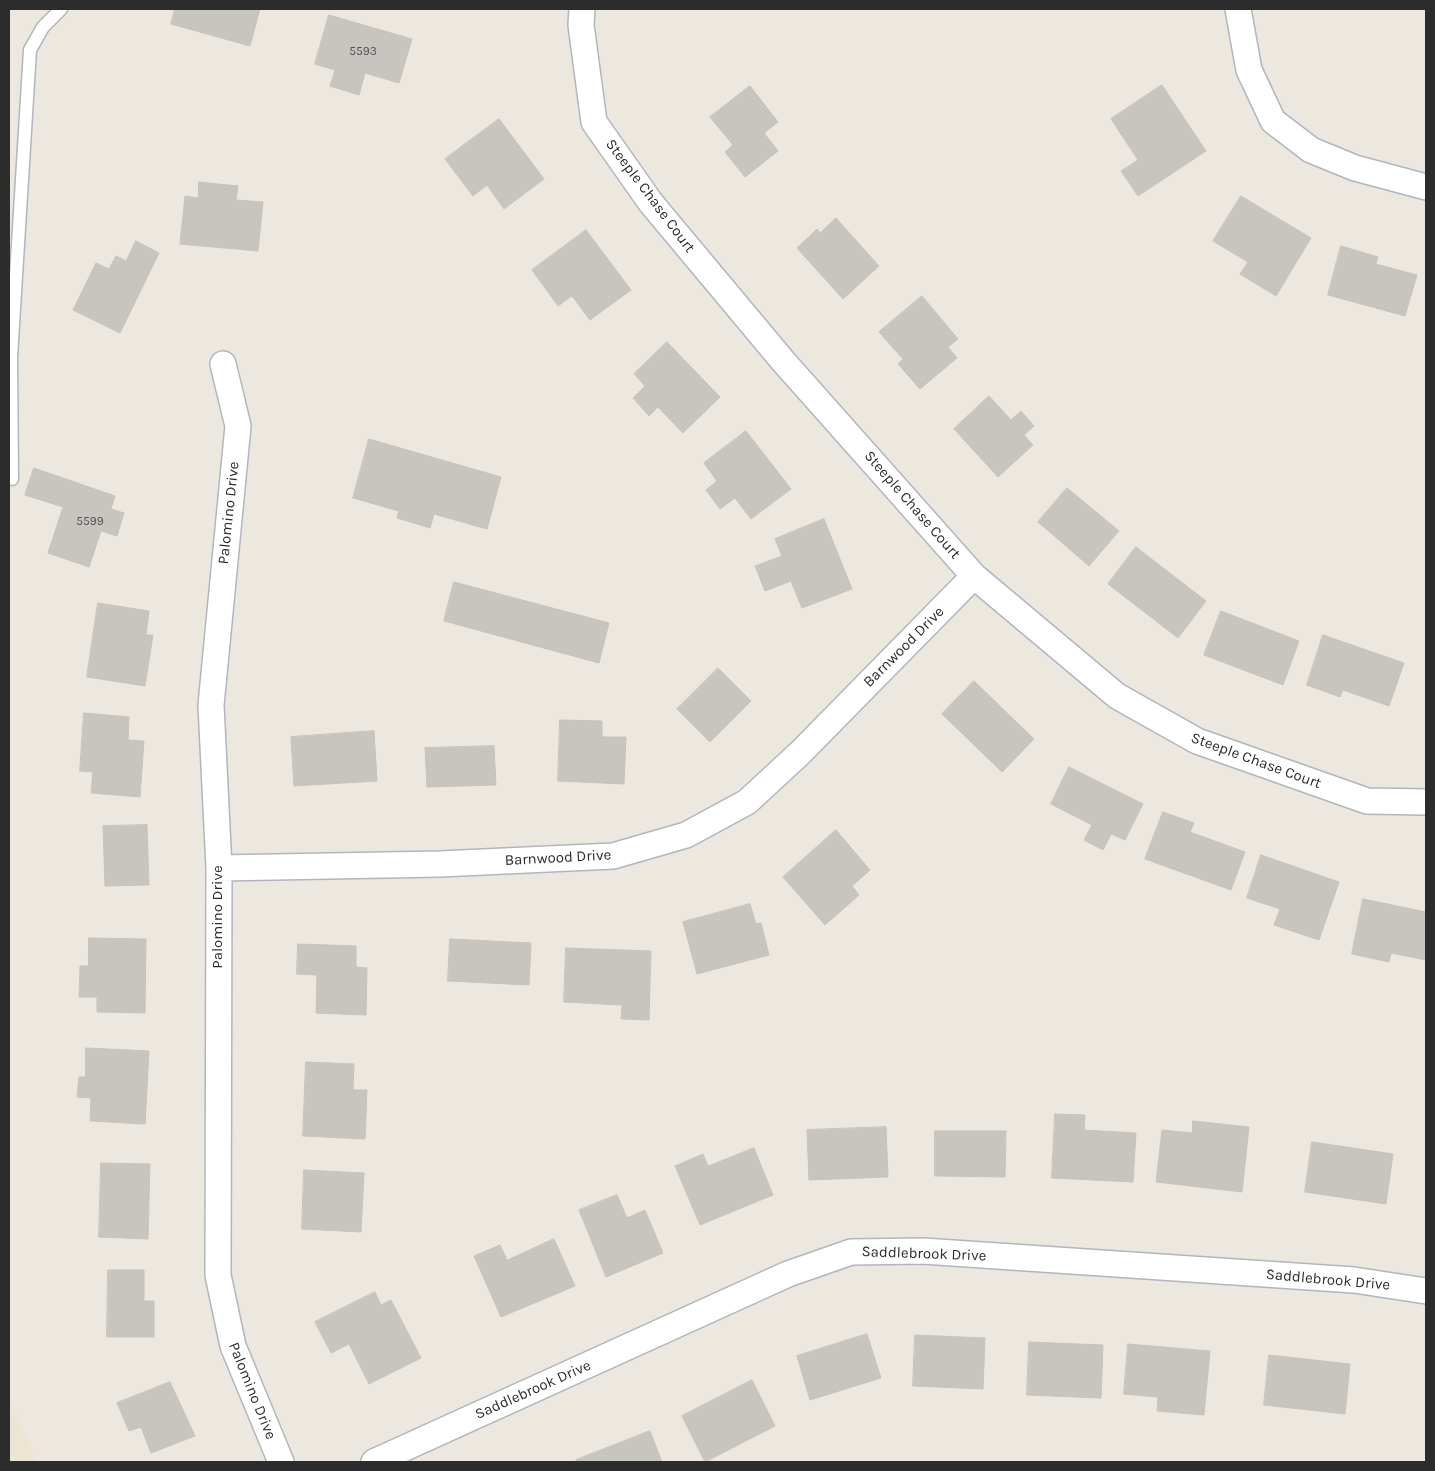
<!DOCTYPE html>
<html>
<head>
<meta charset="utf-8">
<style>
  body { margin:0 }
  #map { position:relative; width:1435px; height:1471px; overflow:hidden; background:#ece8e0; font-family:Karla,sans-serif }
  canvas { display:block }
  .frame { position:absolute; inset:0; border:10px solid #2c2c2c; pointer-events:none }
</style>
</head>
<body>
<div id="map">
<canvas width="1435" height="1471"></canvas>
<div class="frame"></div>
</div>
<script>
const ctx = document.querySelector('canvas').getContext('2d');
ctx.lineJoin = 'round';
function paint(path, color) { ctx.fillStyle = color; ctx.fill(path, 'evenodd'); }
function strokePath(path, color, width, dash) { ctx.strokeStyle = color; ctx.lineWidth = width; ctx.lineCap = dash ? 'butt' : 'round'; ctx.setLineDash(dash || []); ctx.stroke(path); }
function label(font, color, halo, rows, align = 'center') {
  ctx.font = font + ' Karla,sans-serif'; ctx.lineWidth = 4; ctx.setLineDash([]); ctx.textBaseline = 'middle'; ctx.strokeStyle = halo; ctx.fillStyle = color; for (const [text, x, y, turn = 0] of rows) {
    ctx.save(); ctx.translate(x, y); ctx.rotate((+turn || 0) * Math.PI / 180); ctx.textAlign = isNaN(turn) ? turn : align; if (halo) ctx.strokeText(text, 0, 0); ctx.fillText(text, 0, 0); ctx.restore();
  }
}
paint(new Path2D(`
  M 9,1398 L 37,1462 L 9,1462 Z`), '#ebe5d2');
const building = new Path2D(`
  M 175,9 L 260,9 L 250,46 L 171,24 Z
  M 329,15 L 412,39 L 399,83 L 365,73 L 359,95 L 330,86 L 335,70 L 315,64 Z
  M 1162,85 L 1206,151 L 1138,196 L 1121,171 L 1138,160 L 1111,119 Z
  M 750,86 L 778,122 L 764,133 L 778,151 L 745,177 L 725,152 L 733,145 L 710,117 Z
  M 499,119 L 544,179 L 504,209 L 487,185 L 473,196 L 445,159 Z
  M 199,182 L 238,186 L 236,200 L 263,202 L 258,251 L 180,244 L 185,196 L 198,198 Z
  M 1241,196 L 1311,238 L 1276,296 L 1240,274 L 1248,262 L 1213,241 Z
  M 836,218 L 879,266 L 843,299 L 797,248 L 817,229 L 820,233 Z
  M 586,230 L 631,290 L 590,320 L 572,296 L 558,306 L 532,270 Z
  M 136,241 L 159,253 L 120,333 L 73,310 L 96,263 L 109,269 L 116,256 L 126,261 Z
  M 1341,246 L 1378,257 L 1376,264 L 1417,275 L 1405,316 L 1328,295 Z
  M 922,296 L 958,339 L 948,347 L 957,358 L 920,389 L 898,364 L 903,359 L 879,332 Z
  M 667,342 L 720,397 L 683,433 L 658,407 L 649,416 L 633,398 L 645,386 L 634,374 Z
  M 989,396 L 1011,420 L 1021,411 L 1034,426 L 1024,435 L 1033,445 L 998,477 L 954,429 Z
  M 746,431 L 791,489 L 751,519 L 735,498 L 720,509 L 706,490 L 717,481 L 704,463 Z
  M 369,439 L 501,477 L 487,529 L 434,514 L 430,528 L 397,518 L 399,511 L 353,498 Z
  M 34,468 L 115,496 L 111,509 L 124,513 L 117,536 L 101,531 L 89,567 L 48,553 L 63,507 L 25,495 Z
  M 1067,488 L 1119,531 L 1089,566 L 1038,522 Z
  M 824,519 L 852,589 L 802,608 L 791,581 L 765,591 L 755,566 L 782,556 L 775,539 Z
  M 1136,547 L 1206,601 L 1178,638 L 1108,584 Z
  M 454,582 L 609,623 L 599,663 L 444,621 Z
  M 98,603 L 149,611 L 146,635 L 153,635 L 145,686 L 87,677 Z
  M 1221,611 L 1299,641 L 1283,685 L 1204,655 Z
  M 1323,635 L 1404,663 L 1389,706 L 1343,690 L 1340,697 L 1307,685 Z
  M 718,668 L 751,701 L 710,742 L 677,709 Z
  M 974,681 L 1034,739 L 1002,772 L 942,714 Z
  M 84,713 L 129,717 L 128,740 L 144,741 L 140,797 L 91,793 L 93,772 L 80,771 Z
  M 560,720 L 602,721 L 602,737 L 626,737 L 624,784 L 558,781 Z
  M 374,731 L 377,781 L 294,786 L 291,737 Z
  M 494,746 L 496,785 L 427,787 L 425,748 Z
  M 1069,767 L 1143,804 L 1125,840 L 1111,834 L 1103,850 L 1084,840 L 1092,825 L 1051,804 Z
  M 1163,812 L 1194,823 L 1190,832 L 1245,852 L 1231,890 L 1145,859 Z
  M 147,825 L 149,885 L 105,886 L 103,826 Z
  M 836,830 L 870,870 L 852,886 L 859,895 L 825,925 L 783,877 Z
  M 1261,855 L 1339,882 L 1319,940 L 1274,925 L 1280,909 L 1247,898 Z
  M 1363,899 L 1426,912 L 1426,960 L 1391,953 L 1389,962 L 1352,954 Z
  M 750,904 L 756,924 L 761,923 L 769,955 L 697,974 L 683,922 Z
  M 89,938 L 146,939 L 145,1013 L 97,1012 L 97,997 L 79,997 L 80,966 L 88,966 Z
  M 450,939 L 531,943 L 529,985 L 448,981 Z
  M 298,944 L 356,946 L 356,967 L 367,968 L 366,1015 L 316,1013 L 317,975 L 297,974 Z
  M 566,948 L 651,951 L 649,1020 L 621,1019 L 622,1005 L 564,1002 Z
  M 86,1048 L 149,1051 L 145,1124 L 90,1121 L 91,1098 L 77,1097 L 79,1077 L 85,1077 Z
  M 306,1062 L 354,1064 L 353,1090 L 367,1090 L 365,1139 L 303,1136 Z
  M 1055,1114 L 1085,1115 L 1084,1130 L 1136,1133 L 1133,1182 L 1052,1178 Z
  M 1193,1121 L 1249,1127 L 1242,1192 L 1156,1182 L 1162,1130 L 1192,1133 Z
  M 886,1127 L 888,1177 L 809,1180 L 807,1130 Z
  M 935,1131 L 1006,1131 L 1005,1177 L 935,1176 Z
  M 1312,1142 L 1393,1154 L 1386,1204 L 1305,1192 Z
  M 754,1148 L 773,1195 L 700,1225 L 675,1166 L 703,1154 L 708,1166 Z
  M 101,1163 L 150,1164 L 148,1239 L 99,1237 Z
  M 304,1170 L 364,1173 L 361,1232 L 302,1229 Z
  M 617,1195 L 627,1218 L 645,1210 L 663,1253 L 606,1277 L 579,1210 Z
  M 554,1239 L 575,1286 L 501,1317 L 474,1256 L 500,1245 L 507,1260 Z
  M 108,1270 L 144,1270 L 144,1301 L 154,1301 L 154,1337 L 107,1337 Z
  M 375,1292 L 381,1305 L 391,1300 L 421,1358 L 369,1384 L 349,1344 L 331,1353 L 315,1322 Z
  M 867,1334 L 881,1378 L 810,1400 L 797,1356 Z
  M 915,1335 L 985,1338 L 983,1389 L 913,1386 Z
  M 1029,1342 L 1103,1345 L 1101,1398 L 1027,1395 Z
  M 1128,1344 L 1210,1351 L 1204,1415 L 1157,1411 L 1158,1397 L 1124,1394 Z
  M 1269,1355 L 1350,1364 L 1345,1414 L 1264,1405 Z
  M 752,1380 L 775,1426 L 705,1462 L 682,1416 Z
  M 170,1382 L 195,1436 L 151,1453 L 141,1427 L 129,1431 L 117,1403 Z
  M 650,1431 L 662,1462 L 577,1462 L 576,1460 Z`);
paint(building, '#c8c4bf');
strokePath(building, '#c7c3ba', 1);
const service = new Path2D(`
  M 12,479 L 11,357 L 30,50 L 43,27 L 61,9`);
const minor = new Path2D(`
  M 582,9 L 581,25 L 594,122 L 651,203 L 783,361 L 974,576 L 1117,696 L 1197,741 L 1367,801 L 1426,802
  M 1238,9 L 1249,70 L 1273,121 L 1311,150 L 1355,168 L 1426,187
  M 223,364 L 238,426 L 211,705 L 219,868 L 218,1275 L 233,1346 L 281,1462
  M 219,868 L 440,864 L 613,856 L 686,835 L 747,802 L 801,752 L 974,576
  M 374,1462 L 788,1274 L 851,1252 L 923,1251 L 1354,1280 L 1426,1291`);
strokePath(service, '#b3b5be', 15);
strokePath(minor, '#b3b5be', 28);
strokePath(service, '#fff', 12);
strokePath(minor, '#fff', 25);
label('12px', '#535251', null, [
  ["5593",363,52],
  ["5599",90,522]
]);
label('15px', '#2c2c2c', '#fff', [
  ["Steeple Chase Court",650,196,53],
  ["Steeple Chase Court",912,505,49],
  ["Palomino Drive",229,513,-84],
  ["Barnwood Drive",904,647,-45],
  ["Steeple Chase Court",1256,761,20],
  ["Barnwood Drive",558,858,-3],
  ["Palomino Drive",218,917,-90],
  ["Saddlebrook Drive",924,1254,2],
  ["Saddlebrook Drive",1328,1280,5],
  ["Saddlebrook Drive",533,1390,-24],
  ["Palomino Drive",252,1391,68]
]);
</script>
</body>
</html>
